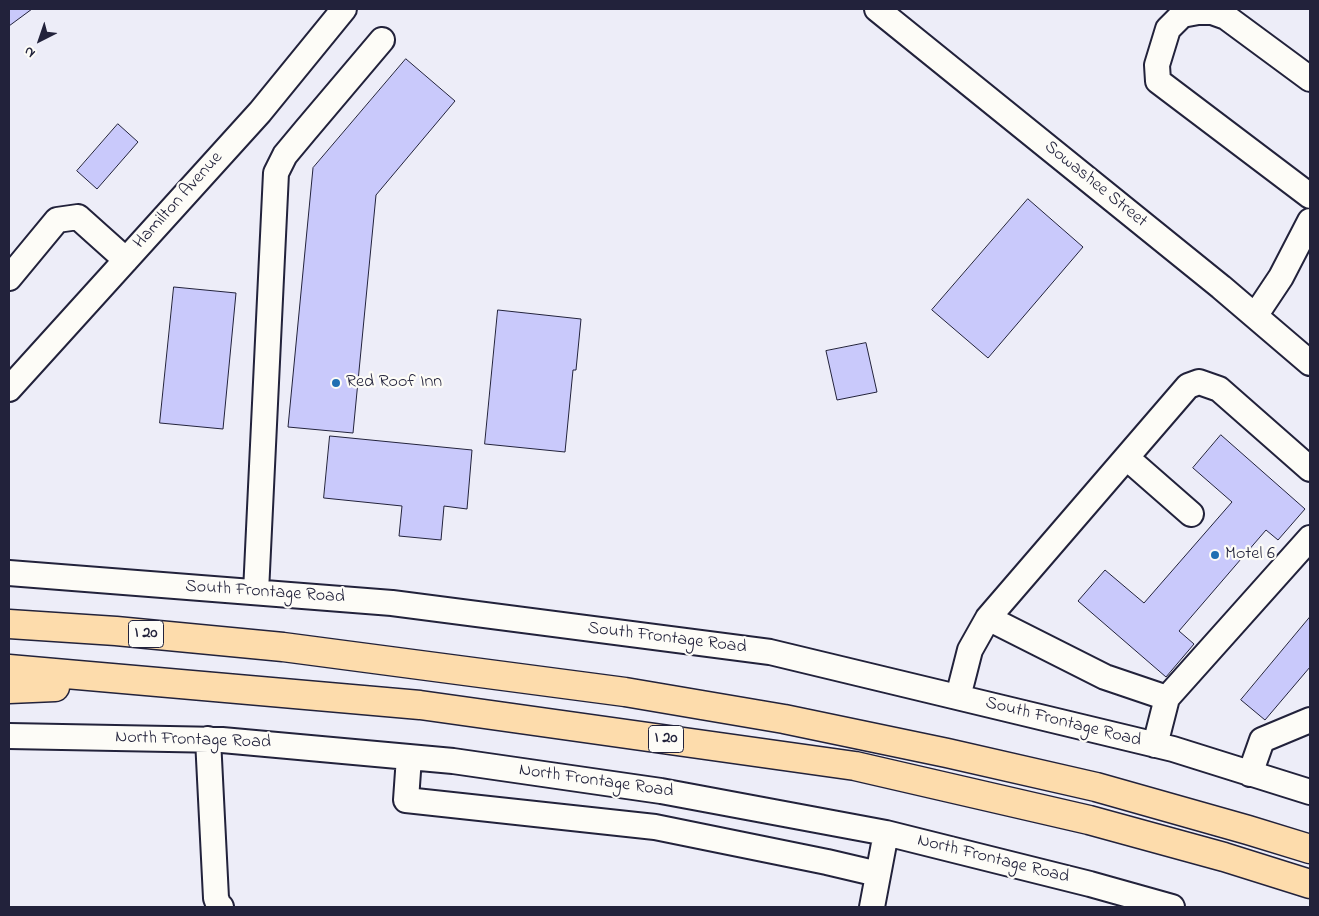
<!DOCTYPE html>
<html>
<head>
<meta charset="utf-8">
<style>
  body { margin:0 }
  #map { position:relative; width:1319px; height:916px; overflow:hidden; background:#ededf8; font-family:"Indie Flower",sans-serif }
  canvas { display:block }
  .frame { position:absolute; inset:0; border:10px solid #22223b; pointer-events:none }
  .north { position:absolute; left:15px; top:15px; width:50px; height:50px; -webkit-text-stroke:4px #fdfcf7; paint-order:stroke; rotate:221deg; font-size:14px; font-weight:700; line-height:20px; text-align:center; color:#22223b }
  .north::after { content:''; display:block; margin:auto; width:18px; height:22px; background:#22223b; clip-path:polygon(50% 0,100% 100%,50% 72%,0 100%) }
</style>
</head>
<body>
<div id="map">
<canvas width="1319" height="916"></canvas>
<div class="frame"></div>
<div class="north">N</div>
</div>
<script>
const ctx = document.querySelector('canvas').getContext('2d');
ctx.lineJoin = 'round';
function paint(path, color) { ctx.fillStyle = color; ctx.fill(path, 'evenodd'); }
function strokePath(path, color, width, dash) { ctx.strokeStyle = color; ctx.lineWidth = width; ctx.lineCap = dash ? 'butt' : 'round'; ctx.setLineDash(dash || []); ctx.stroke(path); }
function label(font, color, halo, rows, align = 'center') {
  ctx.font = font + ' "Indie Flower",sans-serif'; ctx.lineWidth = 4.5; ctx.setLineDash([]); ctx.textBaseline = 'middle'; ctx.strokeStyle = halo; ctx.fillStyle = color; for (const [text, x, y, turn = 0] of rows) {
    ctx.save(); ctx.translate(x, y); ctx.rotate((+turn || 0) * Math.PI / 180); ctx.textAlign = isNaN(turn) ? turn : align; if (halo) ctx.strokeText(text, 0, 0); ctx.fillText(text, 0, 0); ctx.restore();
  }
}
const building = new Path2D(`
  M 9,9 L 32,9 L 9,26 Z
  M 406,59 L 455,101 L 376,195 L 353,433 L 288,427 L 313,168 Z
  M 118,124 L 138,142 L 97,189 L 77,171 Z
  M 1028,199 L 1083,247 L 988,358 L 932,310 Z
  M 174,287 L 236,293 L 223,429 L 160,423 Z
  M 498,310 L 581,319 L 576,370 L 573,370 L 565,452 L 485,444 Z
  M 866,343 L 877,392 L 837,400 L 826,351 Z
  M 1221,435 L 1305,509 L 1278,540 L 1266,530 L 1179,631 L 1194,644 L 1166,677 L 1078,601 L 1105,570 L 1144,603 L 1232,502 L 1193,468 Z
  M 330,436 L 472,450 L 467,509 L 444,506 L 441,540 L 399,536 L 402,506 L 324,498 Z
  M 1310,617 L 1310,667 L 1265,720 L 1241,700 Z`);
paint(building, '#c9c9fb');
strokePath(building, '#22223b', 1);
const minor = new Path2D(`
  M 877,9 L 1221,287 L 1310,363
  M 1310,79 L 1226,17 L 1212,12 L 1198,12 L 1182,15 L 1168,29 L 1157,65 L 1158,81 L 1310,196
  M 9,278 L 57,220 L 78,217 L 126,260
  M 1255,316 L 1281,277 L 1310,221
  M 9,389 L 260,112 L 344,9
  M 1127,458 L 1191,514
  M 9,573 L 392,603 L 770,652 L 1173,749 L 1310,792
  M 256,592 L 276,173 L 285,155 L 305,131 L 382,40
  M 958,697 L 970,650 L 988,618
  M 1167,698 L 1105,677 L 988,618 L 1188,386 L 1199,382 L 1219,389 L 1310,469
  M 9,736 L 222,740 L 453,761 L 661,791 L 886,833 L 1090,884 L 1172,907
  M 208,739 L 216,898 L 219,906 L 221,907
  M 1155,745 L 1167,698 L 1310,538
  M 409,757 L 406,800 L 655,827 L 827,862 L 878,874
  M 1250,774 L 1262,740 L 1310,720
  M 872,907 L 886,833`);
const highway = new Path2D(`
  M 9,624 L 116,631 L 283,647 L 625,692 L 784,719 L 947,753 L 1096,787 L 1248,830 L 1310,849
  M 9,669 L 420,705 L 855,766 L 1089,820 L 1224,857 L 1310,884
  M 9,689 L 55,687`);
strokePath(minor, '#22223b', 28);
strokePath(highway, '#22223b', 31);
strokePath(minor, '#fdfcf7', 24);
strokePath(highway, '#fddcac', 28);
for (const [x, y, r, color] of [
  [336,383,5,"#1f6fb2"],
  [1215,555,5,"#1f6fb2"]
]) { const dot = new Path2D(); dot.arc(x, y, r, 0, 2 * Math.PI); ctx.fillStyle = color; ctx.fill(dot); strokePath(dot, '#fdfcf7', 2); }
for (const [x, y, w] of [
  [146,634,35],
  [666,739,35]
]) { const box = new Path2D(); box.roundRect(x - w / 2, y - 13.5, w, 27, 4); ctx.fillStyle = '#fdfcf7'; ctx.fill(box); strokePath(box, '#22223b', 1); }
label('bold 16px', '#22223b', null, [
  ["I 20",146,634],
  ["I 20",666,739]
]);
label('18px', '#22223b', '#fdfcf7', [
  ["Sowashee Street",1095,185,39],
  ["Hamilton Avenue",179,201,-48],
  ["South Frontage Road",265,593,4],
  ["South Frontage Road",667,639,7],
  ["South Frontage Road",1063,723,14],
  ["North Frontage Road",193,741,2],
  ["North Frontage Road",596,782,8],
  ["North Frontage Road",993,860,14]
]);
label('18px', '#22223b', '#fdfcf7', [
  ["Red Roof Inn",346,383],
  ["Motel 6",1225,555]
], 'left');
</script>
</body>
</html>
